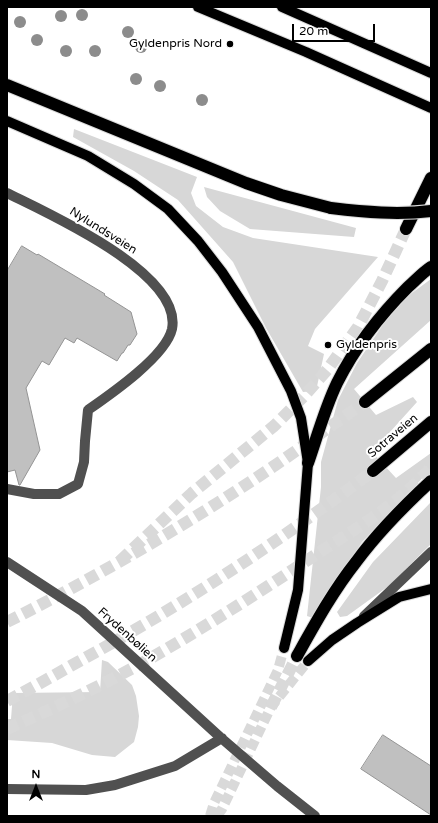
<!DOCTYPE html>
<html>
<head>
<meta charset="utf-8">
<style>
  body { margin:0 }
  #map { position:relative; width:438px; height:823px; overflow:hidden; background:#fff; font-family:"Varela Round",sans-serif }
  canvas { display:block }
  .frame { position:absolute; inset:0; border:8px solid #000; pointer-events:none }
  .north { position:absolute; left:16px; top:767px; width:40px; height:40px; -webkit-text-stroke:3px #fff; paint-order:stroke; rotate:0deg; font-size:11px; font-weight:700; line-height:16px; text-align:center; color:#000 }
  .north::after { content:''; display:block; margin:auto; width:14px; height:18px; background:#000; clip-path:polygon(50% 0,100% 100%,50% 72%,0 100%) }
  .scale { position:absolute; left:292px; top:24px; width:83px; height:18px; box-sizing:border-box; border:2px solid #000; border-top:0; padding-left:5px; font-size:12px; line-height:14px; white-space:nowrap; color:#000; -webkit-text-stroke:3px #fff; paint-order:stroke }
</style>
</head>
<body>
<div id="map">
<canvas width="438" height="823"></canvas>
<div class="frame"></div>
<div class="north">N</div>
<div class="scale">20 m</div>
</div>
<script>
const ctx = document.querySelector('canvas').getContext('2d');
ctx.lineJoin = 'round';
function paint(path, color) { ctx.fillStyle = color; ctx.fill(path, 'evenodd'); }
function strokePath(path, color, width, dash) { ctx.strokeStyle = color; ctx.lineWidth = width; ctx.lineCap = dash ? 'butt' : 'round'; ctx.setLineDash(dash || []); ctx.stroke(path); }
function label(font, color, halo, rows, align = 'center') {
  ctx.font = font + ' "Varela Round",sans-serif'; ctx.lineWidth = 4; ctx.setLineDash([]); ctx.textBaseline = 'middle'; ctx.strokeStyle = halo; ctx.fillStyle = color; for (const [text, x, y, turn = 0] of rows) {
    ctx.save(); ctx.translate(x, y); ctx.rotate((+turn || 0) * Math.PI / 180); ctx.textAlign = isNaN(turn) ? turn : align; if (halo) ctx.strokeText(text, 0, 0); ctx.fillText(text, 0, 0); ctx.restore();
  }
}
paint(new Path2D(`
  M 74,129 L 197,177 L 191,193 L 196,206 L 223,227 L 253,238 L 378,257 L 315,329 L 308,346 L 324,354 L 316,391 L 303,392 L 266,328 L 233,262 L 178,200 L 134,171 L 73,137 Z
  M 204,187 L 356,228 L 354,237 L 250,229 L 220,211 L 207,197 Z
  M 431,279 L 431,320 L 354,389 L 376,415 L 413,397 L 417,402 L 372,452 L 396,478 L 431,453 L 431,469 L 362,542 L 313,618 L 307,616 L 321,487 L 321,462 L 338,400 L 357,363 L 397,304 Z
  M 431,502 L 431,544 L 390,585 L 347,616 L 340,617 L 337,612 L 373,562 Z
  M 102,660 L 108,662 L 132,685 L 136,696 L 139,716 L 138,727 L 134,742 L 115,757 L 92,755 L 52,743 L 7,740 L 7,719 L 11,719 L 13,693 L 100,692 Z`), '#d7d7d7');
const building = new Path2D(`
  M 22,246 L 37,255 L 38,254 L 105,294 L 104,295 L 131,312 L 137,334 L 130,345 L 128,345 L 123,353 L 122,353 L 117,361 L 77,338 L 74,343 L 65,338 L 49,365 L 42,361 L 26,388 L 40,450 L 20,485 L 19,485 L 15,470 L 7,472 L 7,271 Z
  M 383,735 L 431,766 L 431,815 L 361,769 Z`);
paint(building, '#c0c0c0');
strokePath(building, '#949494', 1);
strokePath(new Path2D(`
  M 210,816 L 214,803 L 278,670 L 284,648
  M 217,816 L 222,809 L 271,707 L 308,661`), '#d9d9d9', 10, [10, 5]);
strokePath(new Path2D(`
  M 120,561 L 192,493 L 274,426 L 305,395 L 327,370 L 358,327 L 382,281 L 406,229
  M 7,622 C 98,576 188,524 274,466 C 305,445 335,423 365,402
  M 7,701 C 30,689 53,676 76,663 C 181,606 277,543 373,471
  M 271,707 L 297,656
  M 7,729 C 56,707 105,684 151,658 C 208,625 263,590 318,553 C 354,530 404,500 431,467`), '#d9d9d9', 12, [12, 6]);
const major = new Path2D(`
  M 198,7 L 306,52 L 431,108
  M 282,7 L 431,73
  M 7,121 L 88,156 L 134,184 L 168,209 L 198,241 L 222,272 L 258,327 L 291,391 L 301,418 L 308,463 L 298,590 L 284,648
  M 308,661 L 332,640 L 357,623 L 399,597 L 431,589`);
const highway = new Path2D(`
  M 7,85 L 246,183 L 281,195 L 331,208
  M 406,229 L 431,178
  M 365,402 L 431,349
  M 308,463 C 317,437 325,408 337,383 C 355,347 380,315 408,287 C 416,280 422,273 431,267
  M 373,471 L 431,422
  M 297,656 C 315,624 333,591 356,562 C 378,532 404,506 431,481`);
strokePath(major, '#dbdbdb', 12);
strokePath(highway, '#dbdbdb', 14);
strokePath(new Path2D(`
  M 7,193 C 47,213 183,273 172,329 C 166,356 111,394 88,410 L 85,441 L 84,462 L 78,484 L 59,494 L 34,494 L 7,489
  M 7,562 L 82,611 L 220,737 L 277,786 L 315,816
  M 364,616 L 431,552
  M 7,789 L 86,790 L 115,785 L 175,766 L 222,738`), '#505050', 10);
strokePath(major, '#000', 10);
strokePath(highway, '#000', 12);
const highwayBridge = new Path2D(`
  M 331,208 C 365,212 397,215 431,211`);
strokePath(highwayBridge, '#dbdbdb', 14, []);
strokePath(highwayBridge, '#000', 12);
ctx.fillStyle = '#8c8c8c';
for (const [x, y] of [
  [82,15],
  [61,16],
  [20,22],
  [128,32],
  [37,40],
  [141,47],
  [66,51],
  [95,51],
  [136,79],
  [160,86],
  [202,100]
]) { ctx.beginPath(); ctx.arc(x, y, 6, 0, 2 * Math.PI); ctx.fill(); }
for (const [x, y, r, color] of [
  [230,44,4,"#000"],
  [328,345,4,"#000"]
]) { const dot = new Path2D(); dot.arc(x, y, r, 0, 2 * Math.PI); ctx.fillStyle = color; ctx.fill(dot); strokePath(dot, '#fff', 1.5); }
label('12px', '#000', '#fff', [
  ["Gyldenpris Nord",222,44],
  ["Gyldenpris",336,345,"left"]
], 'right');
label('12px', '#000', '#fff', [
  ["Nylundsveien",103,231,32],
  ["Sotraveien",393,436,-40],
  ["Frydenbølien",127,635,42]
]);
</script>
</body>
</html>
